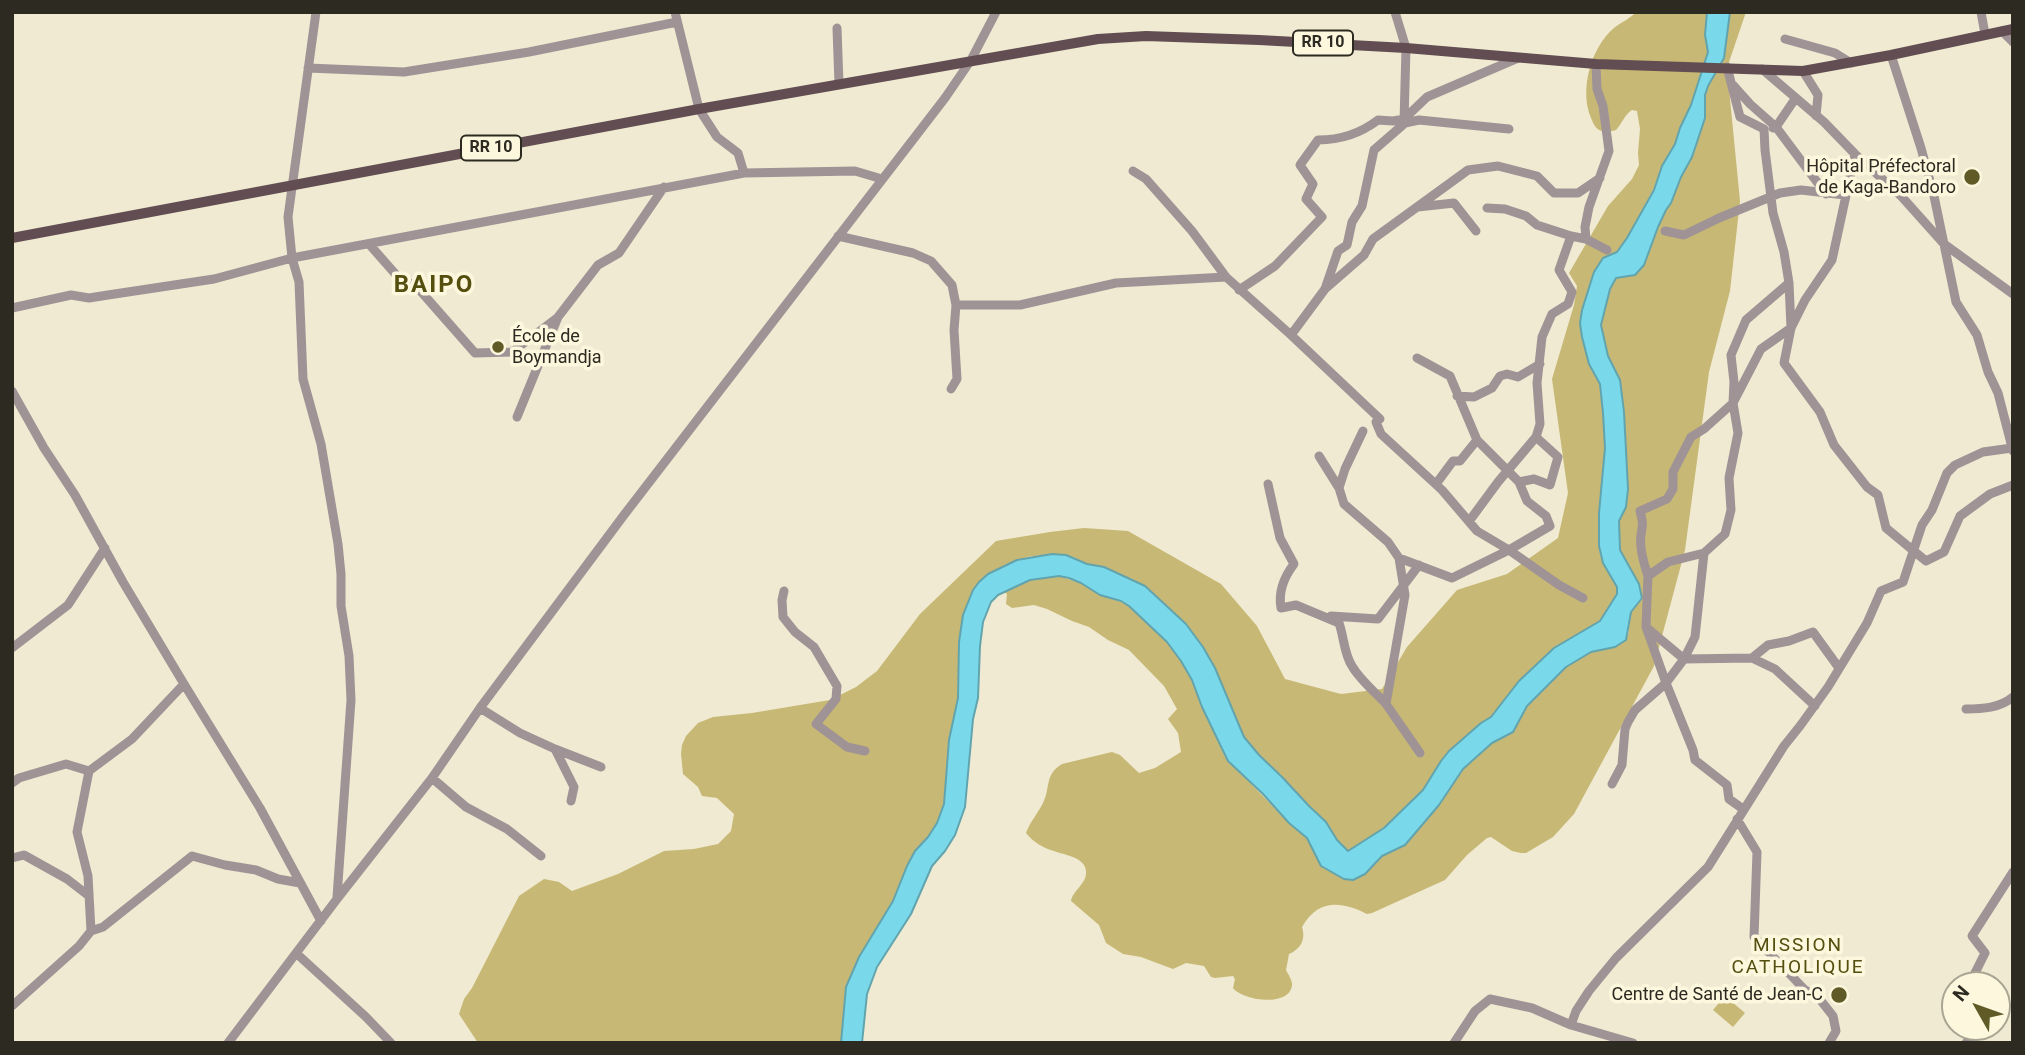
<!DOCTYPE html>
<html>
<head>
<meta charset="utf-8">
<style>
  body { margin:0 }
  #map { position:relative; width:2025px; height:1055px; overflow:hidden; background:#efead1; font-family:Roboto,sans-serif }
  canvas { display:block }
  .frame { position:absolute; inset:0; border:14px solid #2c2a21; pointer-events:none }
  .north { position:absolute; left:1941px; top:971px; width:70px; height:70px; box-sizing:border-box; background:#fdf7de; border:2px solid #a9a592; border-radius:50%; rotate:310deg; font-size:19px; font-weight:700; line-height:28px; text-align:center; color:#2c2a21 }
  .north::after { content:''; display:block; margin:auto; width:24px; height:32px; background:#5f5a26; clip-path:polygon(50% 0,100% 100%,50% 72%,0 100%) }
</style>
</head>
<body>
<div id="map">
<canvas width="2025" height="1055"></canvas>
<div class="frame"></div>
<div class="north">N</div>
</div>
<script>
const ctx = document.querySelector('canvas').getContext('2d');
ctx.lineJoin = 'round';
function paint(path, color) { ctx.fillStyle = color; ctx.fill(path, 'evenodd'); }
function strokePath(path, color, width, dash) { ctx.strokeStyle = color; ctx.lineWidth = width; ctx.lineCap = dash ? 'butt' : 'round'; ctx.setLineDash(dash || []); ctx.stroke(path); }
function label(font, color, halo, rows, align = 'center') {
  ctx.font = font + ' Roboto,sans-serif'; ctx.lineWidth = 7; ctx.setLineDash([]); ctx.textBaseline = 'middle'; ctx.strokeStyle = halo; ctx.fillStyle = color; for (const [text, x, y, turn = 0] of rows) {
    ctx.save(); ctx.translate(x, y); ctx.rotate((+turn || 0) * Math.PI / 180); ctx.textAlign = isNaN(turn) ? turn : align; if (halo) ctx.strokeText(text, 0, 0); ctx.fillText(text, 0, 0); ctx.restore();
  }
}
paint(new Path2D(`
  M 1636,12 L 1707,12 L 1705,35 L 1708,52 L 1691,105 L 1680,128 L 1675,144 L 1662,166 L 1653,190 L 1627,238 L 1617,252 L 1603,258 L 1591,281 L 1581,316 L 1580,323 L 1589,364 L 1600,384 L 1603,413 L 1605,448 L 1599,513 L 1600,554 L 1603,563 L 1617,587 L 1617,594 L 1600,621 L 1554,648 L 1519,681 L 1491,717 L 1481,723 L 1449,751 L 1441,761 L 1423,790 L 1384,828 L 1348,851 L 1337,840 L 1326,822 L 1309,806 L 1282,777 L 1259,755 L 1244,737 L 1215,668 L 1203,647 L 1191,630 L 1145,586 L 1104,567 L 1087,564 L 1073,557 L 1052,554 L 1027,557 L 988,574 L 973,590 L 963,615 L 959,642 L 958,698 L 949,740 L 944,804 L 937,823 L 928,837 L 915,851 L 907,866 L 893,901 L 859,957 L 846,987 L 841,1043 L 478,1043 L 459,1014 L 464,999 L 472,988 L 519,896 L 544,879 L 559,882 L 572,891 L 618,874 L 664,851 L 694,849 L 718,844 L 731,831 L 734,814 L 717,798 L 702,796 L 698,787 L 683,774 L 681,754 L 682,745 L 686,736 L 698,723 L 713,717 L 752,713 L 830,700 L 856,687 L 877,671 L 920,614 L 996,541 L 1050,532 L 1084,528 L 1128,531 L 1221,584 L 1257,626 L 1285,679 L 1341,694 L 1382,689 L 1407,647 L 1457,590 L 1507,574 L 1558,538 L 1568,493 L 1552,379 L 1574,305 L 1577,286 L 1569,273 L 1608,206 L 1632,179 L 1639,165 L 1638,153 L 1640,129 L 1637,111 L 1632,110 C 1624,115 1622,124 1616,130 C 1601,134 1596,131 1591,118 C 1579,90 1591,47 1614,28 C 1621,22 1630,19 1636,12 Z
  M 1730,12 L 1746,12 L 1727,68 L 1740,201 L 1730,291 L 1709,372 L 1685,550 L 1654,666 L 1574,814 L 1553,837 L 1526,853 L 1521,853 L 1512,851 L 1491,837 L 1487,838 L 1467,855 L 1445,880 L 1372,913 L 1367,914 C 1341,901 1318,899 1302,927 C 1306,939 1301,949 1289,954 L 1286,970 C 1288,974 1293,981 1292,986 C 1288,1008 1242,1000 1233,988 L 1235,979 L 1233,976 L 1215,978 L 1211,977 L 1204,966 L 1186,963 L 1173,969 L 1141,957 L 1123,954 L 1106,943 L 1099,925 L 1071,901 C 1073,890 1087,884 1086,871 C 1085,857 1064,855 1054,851 C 1043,848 1033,842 1026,833 C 1030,822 1038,813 1043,803 C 1051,787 1044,775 1062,764 L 1112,752 L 1120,755 L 1139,773 L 1155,768 L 1181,752 L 1178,733 L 1168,719 L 1177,709 L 1164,686 L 1129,650 L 1108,640 L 1089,627 L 1072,621 L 1047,609 L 1034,605 L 1012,608 L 1006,604 L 1007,594 L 1003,591 L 1030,580 L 1059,576 L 1081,583 L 1100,595 L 1121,602 L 1129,606 L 1167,642 L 1181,661 L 1192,680 L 1225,757 L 1289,823 L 1307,838 L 1321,866 L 1365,874 L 1382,856 L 1401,847 L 1439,805 L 1463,768 L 1492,743 L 1513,732 L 1527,706 L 1566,667 L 1591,652 L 1615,647 L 1628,636 L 1631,612 L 1636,606 L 1641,588 L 1620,550 L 1619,521 L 1626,507 L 1628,489 L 1624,412 L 1616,371 L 1608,356 L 1601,325 L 1610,289 L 1616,278 L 1635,275 L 1644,265 L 1658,227 L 1666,210 L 1671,203 L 1681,177 L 1694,153 L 1705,118 L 1705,95 L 1710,82 L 1724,58 Z
  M 1725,996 L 1745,1013 L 1733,1027 L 1713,1010 Z`), '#c8b875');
const water = new Path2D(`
  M 1707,12 L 1730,12 L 1724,58 L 1708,86 L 1705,95 L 1705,118 L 1692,157 L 1681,177 L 1671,203 L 1666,210 L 1658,227 L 1644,265 L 1635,275 L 1616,278 L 1610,289 L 1601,325 L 1608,356 L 1620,380 L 1624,412 L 1628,489 L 1626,507 L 1619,521 L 1620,550 L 1639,584 L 1642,598 L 1631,612 L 1626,640 L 1615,647 L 1591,652 L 1566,667 L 1527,706 L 1513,732 L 1492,743 L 1463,769 L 1439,805 L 1405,845 L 1382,856 L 1365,874 L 1353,880 L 1344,879 L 1321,866 L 1307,838 L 1289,823 L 1263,794 L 1228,761 L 1202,707 L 1192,680 L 1181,661 L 1167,642 L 1129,606 L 1121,601 L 1100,595 L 1081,583 L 1069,578 L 1059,576 L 1030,580 L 998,595 L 991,602 L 983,622 L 980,646 L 978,698 L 973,719 L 965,807 L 955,835 L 945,851 L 932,866 L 911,914 L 877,967 L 867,994 L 862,1043 L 841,1043 L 846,987 L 859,957 L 893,901 L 907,866 L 915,851 L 928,837 L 937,823 L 944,804 L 949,740 L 958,698 L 959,642 L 963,615 L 973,590 L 979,582 L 988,574 L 1017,560 L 1052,554 L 1066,555 L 1087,564 L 1104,567 L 1145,586 L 1186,624 L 1203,647 L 1215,668 L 1244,737 L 1259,755 L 1282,777 L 1309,806 L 1326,822 L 1337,840 L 1348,851 L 1384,828 L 1423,790 L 1441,761 L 1449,751 L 1481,723 L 1491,717 L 1519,681 L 1554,648 L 1600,621 L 1617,594 L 1617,587 L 1603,563 L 1599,546 L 1599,513 L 1605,448 L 1603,413 L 1600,384 L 1589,364 L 1582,337 L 1580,323 L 1582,310 L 1594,272 L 1603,258 L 1617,252 L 1627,238 L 1654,190 L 1662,166 L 1675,144 L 1680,128 L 1691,105 L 1708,52 L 1705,35 Z`);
paint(water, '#79d9ea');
strokePath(water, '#62a4ae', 2);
strokePath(new Path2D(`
  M 316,12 L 288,217 L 292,258 L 299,282 L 303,379 L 321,444 L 338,544 L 341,574 L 341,606 L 349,656 L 351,700 L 337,897
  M 675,12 L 699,109 L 717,137 L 738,153 L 744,173
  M 1395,12 L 1406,48 L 1404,122
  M 1981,12 L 1985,34
  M 837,28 L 839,84
  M 2002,31 L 2013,42
  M 1785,39 L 1835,53 L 1851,63
  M 1891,55 L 1921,148 L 1934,196 L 1956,302 L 1977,335 L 1988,372 L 1998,393 L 2013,451
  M 1727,67 L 1740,117 L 1764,129 L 1765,150 L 1773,213 L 1784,252 L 1789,283 L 1791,328 L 1784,363 L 1820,412 L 1834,445 L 1867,487 L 1878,495 L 1886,528 L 1926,561 L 1944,552 L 1960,516 L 1990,494 L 2013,485
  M 308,68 L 404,72 L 529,52 L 677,22
  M 1762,69 L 1824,122 L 1855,154 L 1902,197 L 1944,244 L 2013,294
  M 1803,71 L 1818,95 L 1816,116
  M 1733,85 L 1750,104 L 1776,127 L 1826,194
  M 1773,128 L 1776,127 L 1795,99
  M 1133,171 L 1146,179 L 1192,231 L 1226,277
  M 1418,207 L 1454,203 L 1476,231
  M 1487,208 L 1505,209 L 1526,216 L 1537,225 L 1571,236 L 1586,239 L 1607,250
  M 1665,231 L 1684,235 L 1719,218 L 1780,193 L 1801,190 L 1845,195
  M 838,236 L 913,253 L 931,261 L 952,285 L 956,305 L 954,330 L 957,379 L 951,389
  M 1586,239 L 1585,227 L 1589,207 L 1609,151 L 1603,106 L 1597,89 L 1596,64
  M 369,244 L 398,277 L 417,287 L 475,353 L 512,352 L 557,318
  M 1326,288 L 1364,255 L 1373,239 L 1468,170 L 1498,166 L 1537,176 L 1554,193 L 1578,193 L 1600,178
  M 1239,290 L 1275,266 L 1322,217 L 1306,199 L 1313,184 L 1300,165 L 1318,140 C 1340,140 1361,133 1378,120 L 1393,121 L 1404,119 L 1427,97 L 1518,58
  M 956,305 L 1020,305 L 1116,283 L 1226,277 L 1291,335 L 1380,419
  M 12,308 L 71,295 L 89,298 L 108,295 L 214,279 L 292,258 L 744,173 L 855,171 L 882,179
  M 1291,335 L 1325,289 L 1338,251 L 1347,245 L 1352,222 L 1362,206 L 1374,150 L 1405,123 L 1419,120 L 1509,129
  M 12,391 L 44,448 L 75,495 L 123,582 L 184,684 L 260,808 L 321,921
  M 1457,396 L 1474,397 L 1492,388 L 1500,376 L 1507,374 L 1518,377 L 1540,364
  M 517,417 L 558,317 L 598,265 L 619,253 L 664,187
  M 1376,422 L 1381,434 L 1442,490 L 1477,531 L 1509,550 L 1559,585 L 1583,598
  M 1319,456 L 1339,488 L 1344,504 L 1388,542 L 1399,558 L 1405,595 L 1386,704 L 1420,753
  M 1519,482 L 1534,479 L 1550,485 L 1558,457 L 1536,437
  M 1268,484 L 1280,538 L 1294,564 C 1284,577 1278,591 1281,608 L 1296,605 L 1339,623 C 1344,637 1344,654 1352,666 C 1360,680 1375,692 1386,704
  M 1436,484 L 1453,461 L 1460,461 L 1477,440
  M 1339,488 L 1345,469 L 1363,431
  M 1470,520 L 1498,482 L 1536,437 L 1540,424 L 1537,383 L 1542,337 L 1552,314 L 1568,304 L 1572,292 L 1559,270 L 1571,236
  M 1704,553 L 1668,562 L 1648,576 L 1646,627 L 1666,683 L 1693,750 L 1695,760 L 1727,785 L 1729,799 L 1743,809
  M 1399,558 L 1452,578 L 1509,550 L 1550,526 L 1546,516 L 1527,501 L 1519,482 L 1477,440 L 1450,376 L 1417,358
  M 1648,576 C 1644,564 1639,547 1641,535 C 1643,524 1643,522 1640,511 L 1667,499 L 1673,489 L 1673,472 L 1691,437 L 1704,429 L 1733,403 L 1761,349 L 1791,328 L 1805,300 L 1832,260 L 1855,154
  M 784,591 L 782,600 L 783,617 L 795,632 L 814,647 L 837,686 L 836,699 L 816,724 L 847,747 L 865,751
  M 1331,616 L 1378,619 L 1419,565
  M 1647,628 L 1684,659 L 1752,658 L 1775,669 L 1815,706
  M 12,648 L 68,605 L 105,548
  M 1752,658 L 1768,645 L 1789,641 L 1813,632 L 1839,668
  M 480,708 L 520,733 L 555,749 L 574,787 L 571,801
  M 1966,709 C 1982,709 2000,708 2013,697
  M 555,749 L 601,767
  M 432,778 L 466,807 L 507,829 L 541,856
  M 12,783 L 19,778 L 66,764 L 89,771
  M 1612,784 L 1622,765 L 1625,729 L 1628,722 L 1635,710 L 1666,683 L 1684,659 L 1695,637 L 1704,553 L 1725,534 L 1731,510 L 1729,478 L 1738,433 L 1733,403 L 1734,382 L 1731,355 L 1746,320 L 1789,283
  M 1737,819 L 1757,852 L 1754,937 L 1805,990 L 1818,997 L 1833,1016 L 1836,1031 L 1829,1043
  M 12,858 L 24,855 L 67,879 L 89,896
  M 91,931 L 103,927 L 192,856 L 225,865 L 256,870 L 278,879 L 300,883
  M 296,953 L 366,1017 L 391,1043
  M 1969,985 L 1985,953 L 1972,936 L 2013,872
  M 12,1006 L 79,946 L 91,931 L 88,876 L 77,832 L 89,771 L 132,739 L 184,684
  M 1571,1025 L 1633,1043
  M 228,1043 L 337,899 L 432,778 L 480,708 L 624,515 L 945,98 L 971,60 L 996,12
  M 1454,1043 L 1475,1011 L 1490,999 L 1532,1008 L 1571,1025 L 1576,1011 L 1589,991 L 1616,958 L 1708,867 L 1784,746 L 1800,726 L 1828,687 L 1867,623 L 1881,591 L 1903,582 L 1922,525 L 1932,510 L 1947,473 L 1955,465 L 1983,452 L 2012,448
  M 1966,1043 L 1973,1036 L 1970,1027`), '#9f9396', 9);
strokePath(new Path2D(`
  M 12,238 L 699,109 L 1098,39 L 1146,36 L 1259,40 L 1406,48 L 1596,64 L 1803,71 L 1891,55 L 2013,29`), '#614d52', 10);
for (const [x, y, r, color] of [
  [1972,177,9,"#5f5a26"],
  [498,347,7,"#5f5a26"],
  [1839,995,9,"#5f5a26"]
]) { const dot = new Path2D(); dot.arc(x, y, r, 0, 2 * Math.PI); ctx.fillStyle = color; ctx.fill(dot); strokePath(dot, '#fdf7de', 2.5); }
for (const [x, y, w] of [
  [1323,43,60],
  [491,148,60]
]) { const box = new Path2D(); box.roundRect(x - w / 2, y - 12.5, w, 25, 5); ctx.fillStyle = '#fdf7de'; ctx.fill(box); strokePath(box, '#2c2a21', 2); }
label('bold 16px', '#2c2a21', null, [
  ["RR 10",1323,43],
  ["RR 10",491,148]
]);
label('18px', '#2c2a21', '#fdf7de', [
  ["Hôpital Préfectoral",1956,167],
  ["de Kaga-Bandoro",1956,188],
  ["École de",512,337,"left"],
  ["Boymandja",512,358,"left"],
  ["Centre de Santé de Jean-C",1823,995]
], 'right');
ctx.letterSpacing = '2px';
label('19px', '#544e0f', '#fdf7de', [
  ["MISSION",1798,946],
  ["CATHOLIQUE",1798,968]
]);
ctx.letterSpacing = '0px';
ctx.letterSpacing = '2px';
label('bold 24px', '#544e0f', '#fdf7de', [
  ["BAIPO",434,286]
]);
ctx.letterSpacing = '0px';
</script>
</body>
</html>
